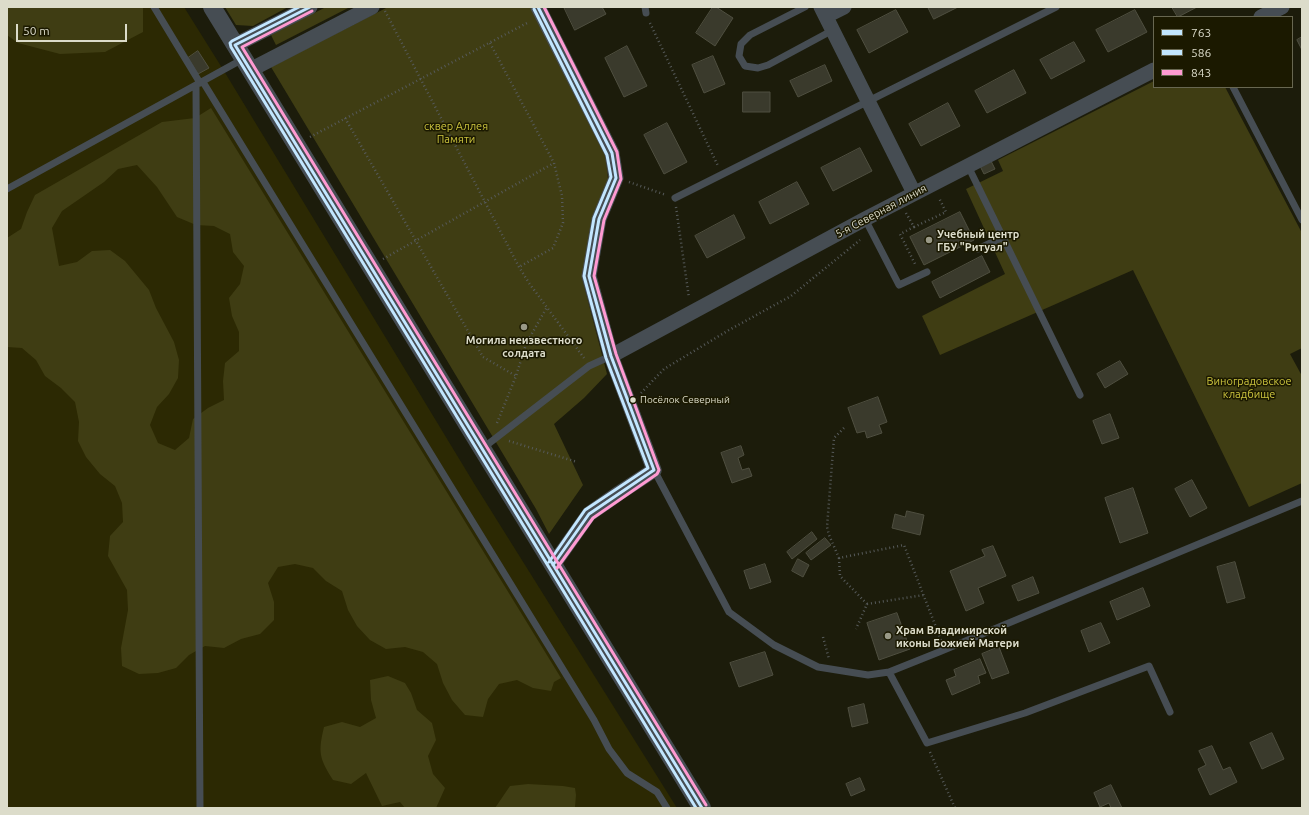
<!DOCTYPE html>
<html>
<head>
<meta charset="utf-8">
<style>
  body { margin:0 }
  #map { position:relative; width:1309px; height:815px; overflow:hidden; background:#1c1c0b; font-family:Ubuntu,sans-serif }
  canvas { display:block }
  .frame { position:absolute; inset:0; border:8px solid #dcdcca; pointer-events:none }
  .legend { position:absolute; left:1153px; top:16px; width:140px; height:72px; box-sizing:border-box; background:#1b1900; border:1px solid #686751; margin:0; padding:5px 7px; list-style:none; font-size:12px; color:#dcdcca }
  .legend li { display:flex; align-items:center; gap:8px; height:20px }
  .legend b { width:20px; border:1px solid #686751 }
  .scale { position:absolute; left:16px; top:24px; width:111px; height:18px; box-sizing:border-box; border:2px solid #dcdcca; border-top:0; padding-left:5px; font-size:12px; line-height:14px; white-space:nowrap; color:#dcdcca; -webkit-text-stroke:3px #1b1900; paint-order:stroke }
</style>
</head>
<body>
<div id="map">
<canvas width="1309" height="815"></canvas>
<div class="frame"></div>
<ul class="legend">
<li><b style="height:5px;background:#c2e6ff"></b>763</li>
<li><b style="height:5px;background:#c2e6ff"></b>586</li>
<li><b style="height:5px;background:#ff9ad2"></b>843</li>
</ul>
<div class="scale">50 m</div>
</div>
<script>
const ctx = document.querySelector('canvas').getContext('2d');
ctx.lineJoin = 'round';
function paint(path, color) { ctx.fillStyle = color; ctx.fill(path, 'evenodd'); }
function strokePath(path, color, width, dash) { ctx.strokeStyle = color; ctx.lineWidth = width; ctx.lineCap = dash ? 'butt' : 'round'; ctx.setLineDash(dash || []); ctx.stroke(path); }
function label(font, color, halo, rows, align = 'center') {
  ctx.font = font + ' Ubuntu,sans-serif'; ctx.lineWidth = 3; ctx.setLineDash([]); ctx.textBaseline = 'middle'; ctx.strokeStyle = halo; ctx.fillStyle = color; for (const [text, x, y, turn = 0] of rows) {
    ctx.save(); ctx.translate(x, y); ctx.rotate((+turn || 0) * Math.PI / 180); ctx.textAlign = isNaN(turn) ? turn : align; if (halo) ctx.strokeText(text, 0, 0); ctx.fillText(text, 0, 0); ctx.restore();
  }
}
paint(new Path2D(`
  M 7,7 L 184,7 L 224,71 L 475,485 L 677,808 L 7,808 Z`), '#2c2903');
paint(new Path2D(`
  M 7,7 L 143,7 L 143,32 L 105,52 L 60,54 L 18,43 L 7,35 Z
  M 225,7 L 288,7 L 253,26 L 236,25 Z
  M 326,7 L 350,7 L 276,45 L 271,35 Z
  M 388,7 L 533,7 L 605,151 L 608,179 L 582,278 L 607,374 L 584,398 L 554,424 L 583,485 L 549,534 L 536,509 L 271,67 Z
  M 1154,81 L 1154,87 L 1225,87 L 1302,233 L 1302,348 L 1290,354 L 1302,376 L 1302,483 L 1249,507 L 1133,270 L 940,355 L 922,316 L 1005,274 L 966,189 L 1003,171 L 998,160 Z
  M 211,108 L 561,678 L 554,682 L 551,691 L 533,688 L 517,680 L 499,684 L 488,699 L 483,717 L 465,715 L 452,700 L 443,683 L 437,664 L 423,652 L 405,647 L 386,649 L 370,640 L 357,626 L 348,610 L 342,591 L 326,581 L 313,568 L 295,564 L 278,567 L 268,583 L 274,602 L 274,620 L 260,634 L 241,639 L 224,648 L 205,646 L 189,655 L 176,668 L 158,673 L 139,674 L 122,666 L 121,648 L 128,610 L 127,590 L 108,556 L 110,536 L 123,522 L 122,503 L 115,486 L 100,474 L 86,457 L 78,441 L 79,422 L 75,402 L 61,388 L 45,376 L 36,360 L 22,348 L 7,347 L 7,238 L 21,229 L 27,212 L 35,195 L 162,122 L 195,118 ZM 137,165 L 157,187 L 177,217 L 196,225 L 214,226 L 230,234 L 233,252 L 244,266 L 240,284 L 229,298 L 232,316 L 239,332 L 239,351 L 225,363 L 223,381 L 224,400 L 208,408 L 193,419 L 189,438 L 175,450 L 158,443 L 150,425 L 157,407 L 169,394 L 178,378 L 179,360 L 174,342 L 156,308 L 149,290 L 125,261 L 110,250 L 92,251 L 77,262 L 59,266 L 52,228 L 62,211 L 104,182 L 118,169 Z
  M 388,676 L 405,683 L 411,693 L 417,710 L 432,723 L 436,740 L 428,756 L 433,774 L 445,788 L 436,808 L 405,808 L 400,802 L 382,806 L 366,773 L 351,784 L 333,780 C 319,758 318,752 324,727 L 342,722 L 360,727 L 376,718 L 371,700 L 370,680 Z
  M 528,784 L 563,786 L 575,788 L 576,795 L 575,807 L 495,808 L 510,786 Z`), '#3f3d13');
const building = new Path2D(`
  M 564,7 L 602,7 L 606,14 L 575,30 Z
  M 713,7 L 716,7 L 733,18 L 715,46 L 696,33 Z
  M 928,7 L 958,7 L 934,19 Z
  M 1172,7 L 1197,7 L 1178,17 Z
  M 896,10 L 908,32 L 869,53 L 857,30 Z
  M 1135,10 L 1147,32 L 1108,52 L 1096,30 Z
  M 1302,37 L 1302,50 L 1297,40 Z
  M 1074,42 L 1085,61 L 1051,79 L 1040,60 Z
  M 627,46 L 647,86 L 624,97 L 605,58 Z
  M 198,51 L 209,68 L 198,74 L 188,58 Z
  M 713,56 L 725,84 L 704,93 L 692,65 Z
  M 825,65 L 832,81 L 798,97 L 790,81 Z
  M 1014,70 L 1026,93 L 987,113 L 975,91 Z
  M 743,92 L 770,92 L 770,112 L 743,112 Z
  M 948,103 L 960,126 L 921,146 L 909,124 Z
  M 667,123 L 687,162 L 664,174 L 644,135 Z
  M 860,148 L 872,171 L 833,191 L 821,168 Z
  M 991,161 L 995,169 L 984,174 L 980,166 Z
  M 797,182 L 809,204 L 770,224 L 759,202 Z
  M 960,212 L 974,240 L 924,265 L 910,237 Z
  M 734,215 L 745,238 L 707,258 L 695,236 Z
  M 982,256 L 990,272 L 940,298 L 932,282 Z
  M 1120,361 L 1128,374 L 1105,388 L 1097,374 Z
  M 878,397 L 887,422 L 879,425 L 882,433 L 867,438 L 865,431 L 857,433 L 848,408 Z
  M 1110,414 L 1119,438 L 1102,444 L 1093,421 Z
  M 741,446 L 744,455 L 738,458 L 742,470 L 749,468 L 752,476 L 732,483 L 721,453 Z
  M 1192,480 L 1207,508 L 1190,517 L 1175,489 Z
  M 1133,488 L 1148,533 L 1120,543 L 1105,498 Z
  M 907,511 L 924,515 L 920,535 L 892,528 L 895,514 L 905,517 Z
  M 812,532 L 817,539 L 792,559 L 787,552 Z
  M 825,538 L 831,545 L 811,560 L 806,553 Z
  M 993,546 L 1006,576 L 978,588 L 984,603 L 966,611 L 950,571 L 985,556 L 982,550 Z
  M 798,559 L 809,565 L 803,577 L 792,571 Z
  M 1235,562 L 1245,598 L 1227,603 L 1217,567 Z
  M 765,564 L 771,582 L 750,589 L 744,571 Z
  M 1033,577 L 1039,593 L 1018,601 L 1012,586 Z
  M 1143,588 L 1150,606 L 1117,620 L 1110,602 Z
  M 897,613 L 910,649 L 879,660 L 867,623 Z
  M 1101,623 L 1110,643 L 1089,652 L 1081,631 Z
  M 999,647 L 1009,673 L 992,679 L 982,654 Z
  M 765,652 L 773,675 L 739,687 L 730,663 Z
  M 980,659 L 986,673 L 978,676 L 980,683 L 952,695 L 946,680 L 956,676 L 954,670 Z
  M 864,704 L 868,723 L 852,727 L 848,708 Z
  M 1272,733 L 1284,759 L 1262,769 L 1250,743 Z
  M 1212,746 L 1223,770 L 1230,767 L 1237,782 L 1210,795 L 1198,769 L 1206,765 L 1199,751 Z
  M 860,778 L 865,790 L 851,796 L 846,784 Z
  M 1111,785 L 1122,808 L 1111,808 L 1109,803 L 1100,807 L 1094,793 Z`);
paint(building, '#3a3a2c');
strokePath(building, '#4f4f40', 1);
strokePath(new Path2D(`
  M 385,11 L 519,267 L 529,283 L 584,358
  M 650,23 L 718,166
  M 490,43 L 554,163 L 562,196 L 563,223 L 553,248 L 519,267
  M 345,118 L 483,357 L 516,376
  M 310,137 L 529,22
  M 629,182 L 666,195
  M 676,207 L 689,298
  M 906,213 L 914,227 L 900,234 L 916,266
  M 914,227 L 946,212 L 939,198
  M 383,259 L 554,163
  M 641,393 L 664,369 L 729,330 L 791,296 L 860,240
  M 497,423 L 516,376 L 526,344 L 547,307
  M 844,428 L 834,438 L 827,527 L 829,535 L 839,558 L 904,545 L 941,640
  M 509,441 L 577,462
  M 839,558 L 840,576 L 867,604 L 856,629
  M 867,604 L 924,595
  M 823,637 L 829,659
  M 930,752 L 955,808`), '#565a5a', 2.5, [1, 3]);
strokePath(new Path2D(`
  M 154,7 L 200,83
  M 645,7 L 646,13
  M 805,7 L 750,35 L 741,44 L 739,56 L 745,66 L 758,68 L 768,65 L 833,30
  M 203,82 L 594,720 L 609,749 L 627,773 L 657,792 L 667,808
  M 196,86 L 200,808
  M 1233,87 L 1302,220
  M 968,166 L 1080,395
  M 7,189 L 243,59
  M 675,198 L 1056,7
  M 865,219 L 899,285 L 927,272
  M 978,249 L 1003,237
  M 483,448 L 589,366 L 611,356
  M 654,470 L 729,612 L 774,645 L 818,667 L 868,675 L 889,672 L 939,652 L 1302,501
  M 889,672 L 927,743 L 1025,713 L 1149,666 L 1170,712`), '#464d53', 7);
strokePath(new Path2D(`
  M 538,7 L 612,153 L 616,178 L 599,219 L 589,276 L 611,356 L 654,470 L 619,493 L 589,514 L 553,565
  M 821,7 L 914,193
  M 826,16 L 844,7
  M 1261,17 L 1282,7
  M 235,45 L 310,7
  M 250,70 L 372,7
  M 611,356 L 865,219 L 1154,70`), '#464d53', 15);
strokePath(new Path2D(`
  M 212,7 L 702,808`), '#464d53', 18);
strokePath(new Path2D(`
  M 310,7 L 235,45 L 702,808
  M 538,7 L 612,153 L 616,178 L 599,219 L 589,276 L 611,356 L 654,470 L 589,514 L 553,565`), '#c2e6ff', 3);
strokePath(new Path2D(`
  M 299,7 L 232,41 L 230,43 L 231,47 L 696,808
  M 534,9 L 607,155 L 611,177 L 594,218 L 584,276 L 606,358 L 648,468 L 585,510 L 549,562`), '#c2e6ff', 3);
strokePath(new Path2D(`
  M 544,7 L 617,152 L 621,179 L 604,220 L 594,276 L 616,354 L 659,470 L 657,474 L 593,518 L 557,568
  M 312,11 L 242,47 L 706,805`), '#ff9ad2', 3);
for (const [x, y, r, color] of [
  [929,240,4,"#999987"],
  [524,327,4,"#999987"],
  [633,400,3.5,"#dcdcca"],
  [888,636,4,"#999987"]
]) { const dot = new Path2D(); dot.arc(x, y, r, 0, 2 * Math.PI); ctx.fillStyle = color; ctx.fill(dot); strokePath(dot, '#1b1900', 1.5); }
label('10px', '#dcdcca', '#1b1900', [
  ["Посёлок Северный",640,400]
], 'left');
label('11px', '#ccc43e', '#1b1900', [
  ["сквер Аллея",456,126],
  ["Памяти",456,139],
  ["Виноградовское",1249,381],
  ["кладбище",1249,394]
]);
label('11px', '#dcdcca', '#1b1900', [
  ["5-я Северная линия",881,211,-28]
]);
label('bold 11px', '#dcdcca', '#1b1900', [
  ["Учебный центр",937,234],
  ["ГБУ \"Ритуал\"",937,247],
  ["Могила неизвестного",524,340,"center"],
  ["солдата",524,353,"center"],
  ["Храм Владимирской",896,630],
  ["иконы Божией Матери",896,643]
], 'left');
</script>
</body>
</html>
